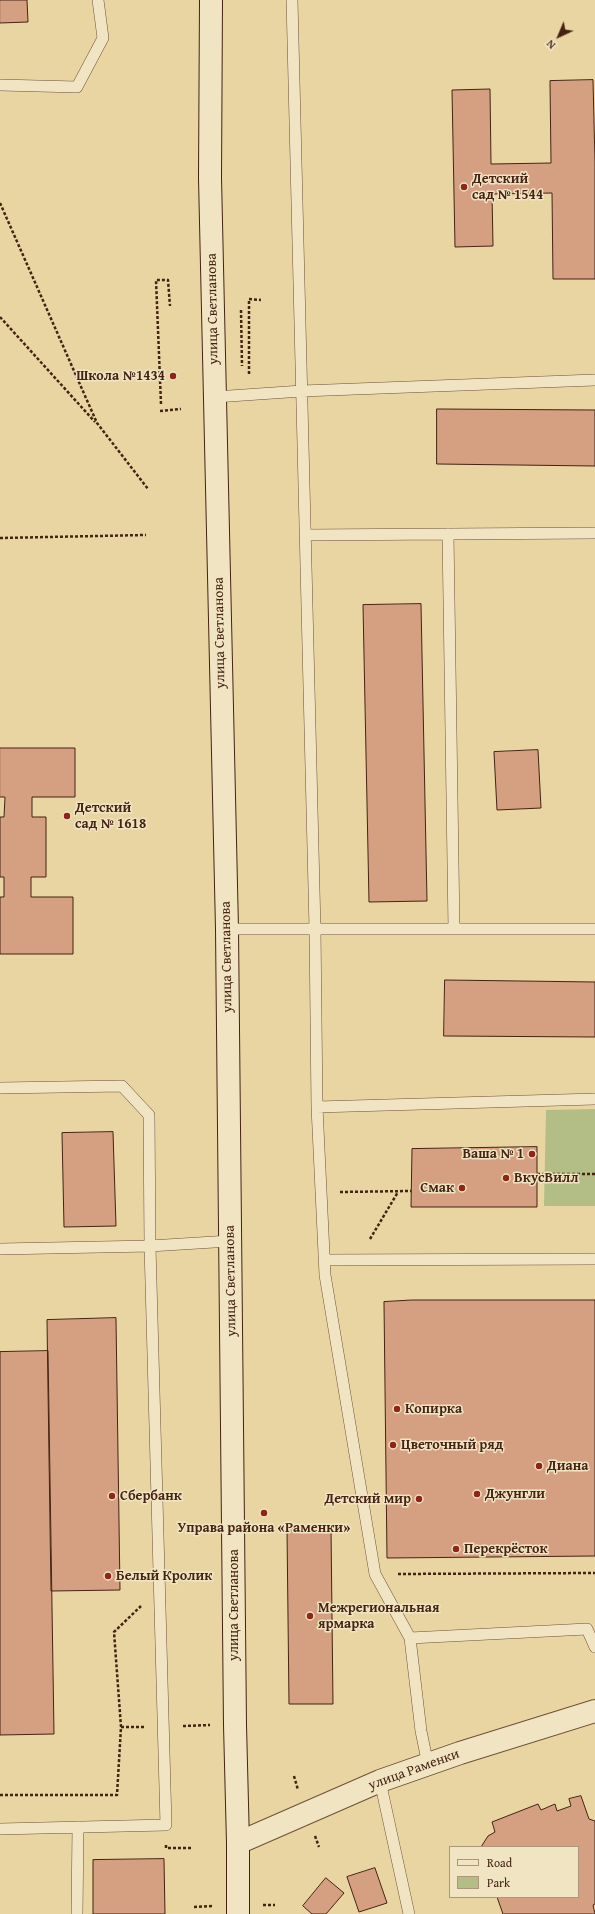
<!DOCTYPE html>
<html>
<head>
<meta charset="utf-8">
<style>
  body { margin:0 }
  #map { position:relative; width:595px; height:1914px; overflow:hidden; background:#e9d5a2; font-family:"Gentium Book Plus",serif }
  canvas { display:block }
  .legend { position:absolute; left:449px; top:1846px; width:130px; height:52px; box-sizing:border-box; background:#f1e4c3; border:1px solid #ac977d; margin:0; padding:5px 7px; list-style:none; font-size:12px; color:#442313 }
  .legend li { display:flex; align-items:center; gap:8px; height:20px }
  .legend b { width:20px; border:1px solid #ac977d }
  .north { position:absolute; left:539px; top:16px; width:40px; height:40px; -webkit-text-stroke:3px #f1e4c3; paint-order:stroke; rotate:224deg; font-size:11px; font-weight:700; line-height:16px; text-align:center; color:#442313 }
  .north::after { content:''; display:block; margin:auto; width:14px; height:18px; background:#442313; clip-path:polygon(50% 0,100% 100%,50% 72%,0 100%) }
</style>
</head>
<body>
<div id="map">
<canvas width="595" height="1914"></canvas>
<ul class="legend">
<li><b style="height:5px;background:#f1e4c3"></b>Road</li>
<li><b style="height:11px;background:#b3be87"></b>Park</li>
</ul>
<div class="north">N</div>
</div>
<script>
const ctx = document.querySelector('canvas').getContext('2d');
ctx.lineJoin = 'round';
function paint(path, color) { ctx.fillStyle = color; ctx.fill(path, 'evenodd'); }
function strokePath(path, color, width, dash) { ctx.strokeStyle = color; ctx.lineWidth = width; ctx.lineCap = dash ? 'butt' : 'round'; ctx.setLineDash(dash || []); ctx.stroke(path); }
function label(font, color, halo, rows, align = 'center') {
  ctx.font = font + ' "Gentium Book Plus",serif'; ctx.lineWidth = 3; ctx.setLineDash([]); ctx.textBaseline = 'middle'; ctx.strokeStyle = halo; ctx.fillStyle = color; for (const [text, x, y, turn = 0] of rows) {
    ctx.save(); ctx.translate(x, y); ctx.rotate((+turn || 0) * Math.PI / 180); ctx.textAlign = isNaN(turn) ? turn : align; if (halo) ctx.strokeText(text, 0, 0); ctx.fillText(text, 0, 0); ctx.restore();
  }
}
paint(new Path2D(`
  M 595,1109 L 595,1206 L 544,1206 L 546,1110 Z`), '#b3be87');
const building = new Path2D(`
  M 0,0 L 27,0 L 28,22 L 0,23 Z
  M 593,80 L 595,162 L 595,279 L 553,279 L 552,193 L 492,194 L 493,246 L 455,247 L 452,90 L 490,89 L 491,164 L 551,163 L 550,81 Z
  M 437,409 L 595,410 L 595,466 L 437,464 Z
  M 421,604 L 427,901 L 369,902 L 363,605 Z
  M 0,748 L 75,748 L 75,797 L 32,797 L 32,817 L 46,817 L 46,877 L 31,877 L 31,897 L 73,897 L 73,954 L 0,954 L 0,897 L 4,897 L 4,877 L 0,877 L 0,817 L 4,817 L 5,797 L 0,797 Z
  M 538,750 L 541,808 L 497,810 L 494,752 Z
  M 445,980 L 595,982 L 595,1037 L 444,1036 Z
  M 113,1132 L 116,1226 L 64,1227 L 62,1133 Z
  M 537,1147 L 537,1207 L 411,1207 L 412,1149 Z
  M 412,1300 L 595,1300 L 595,1556 L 387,1558 L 384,1302 Z
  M 116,1318 L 120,1590 L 51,1591 L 47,1320 Z
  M 48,1351 L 54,1734 L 0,1735 L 0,1352 Z
  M 331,1528 L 333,1704 L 289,1704 L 287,1529 Z
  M 581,1796 L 589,1819 L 595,1821 L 595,1904 L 593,1905 L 595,1914 L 503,1914 L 497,1897 L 578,1897 L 578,1847 L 481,1847 L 488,1836 L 495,1832 L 492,1822 L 538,1804 L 541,1810 L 555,1804 L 557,1811 L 571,1806 L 569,1799 Z
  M 164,1859 L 165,1914 L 93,1914 L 93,1860 Z
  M 375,1868 L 387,1903 L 359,1912 L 347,1877 Z
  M 326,1878 L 344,1893 L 326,1914 L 312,1914 L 303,1906 Z`);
paint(building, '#d59f82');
strokePath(building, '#442313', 1);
const lane = new Path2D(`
  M 292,0 L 315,929 L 317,1107 L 325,1275 L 375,1574 L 410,1638 L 421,1731 L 428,1765
  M 0,85 L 77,87 L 103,38 L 98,0
  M 215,397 L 302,391 L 595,380
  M 448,534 L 454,929
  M 305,535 L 595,533
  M 227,929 L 595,929
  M 0,1088 L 122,1086 L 149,1115 L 150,1246 L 166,1825 L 0,1829
  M 317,1107 L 595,1099
  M 0,1249 L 150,1246 L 230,1241
  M 324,1260 L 595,1259
  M 410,1638 L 587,1629 L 595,1647
  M 380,1781 L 409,1914
  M 77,1914 L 78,1827`);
const street = new Path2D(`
  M 238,1843 L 380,1781 L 460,1753 L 595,1711`);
const secondary = new Path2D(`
  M 211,0 L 210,178 L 227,929 L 235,1725 L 238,1843 L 238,1914`);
strokePath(lane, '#6d5037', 12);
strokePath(street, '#6d5037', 24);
strokePath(secondary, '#442313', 24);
strokePath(new Path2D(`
  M 0,203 L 97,423 L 148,489
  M 241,310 L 242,366
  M 0,317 L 95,422
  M 249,374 L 249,299 L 261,300
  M 161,404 L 156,280 L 168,280 L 170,306
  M 160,411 L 181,409
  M 0,538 L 146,535
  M 537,1174 L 595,1174
  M 340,1192 L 411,1191
  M 370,1239 L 398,1192
  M 398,1574 L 595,1573
  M 183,1726 L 210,1725
  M 121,1727 L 144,1727
  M 294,1776 L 298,1790
  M 0,1795 L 117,1795 L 121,1727 L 114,1632 L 141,1606
  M 315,1836 L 319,1847
  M 166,1845 L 166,1848 L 193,1848
  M 263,1905 L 275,1905
  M 194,1907 L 214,1906`), '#442313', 2.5, [3, 2]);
strokePath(lane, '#f1e4c3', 11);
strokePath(street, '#f1e4c3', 22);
strokePath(secondary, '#f1e4c3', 22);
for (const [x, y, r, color] of [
  [464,187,4,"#8f2418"],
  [173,376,4,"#8f2418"],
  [67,816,4,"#8f2418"],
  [532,1154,4,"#8f2418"],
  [506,1178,4,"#8f2418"],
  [462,1188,4,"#8f2418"],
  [397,1409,4,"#8f2418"],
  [393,1445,4,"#8f2418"],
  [539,1466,4,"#8f2418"],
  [477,1494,4,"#8f2418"],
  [112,1496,4,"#8f2418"],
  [419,1499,4,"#8f2418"],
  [264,1513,4,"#8f2418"],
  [456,1549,4,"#8f2418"],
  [108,1576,4,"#8f2418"],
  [310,1616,4,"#8f2418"]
]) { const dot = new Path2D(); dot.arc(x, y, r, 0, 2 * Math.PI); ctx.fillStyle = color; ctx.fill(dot); strokePath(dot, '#f1e4c3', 1.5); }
label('bold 14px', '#442313', '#f1e4c3', [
  ["Детский",472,179],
  ["сад № 1544",472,195],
  ["Школа №1434",165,376,"right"],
  ["Детский",75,808],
  ["сад № 1618",75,824],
  ["Ваша № 1",524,1154,"right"],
  ["ВкусВилл",514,1178],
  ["Смак",454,1188,"right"],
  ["Копирка",405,1409],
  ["Цветочный ряд",401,1445],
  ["Диана",547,1466],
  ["Джунгли",485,1494],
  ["Сбербанк",120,1496],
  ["Детский мир",411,1499,"right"],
  ["Управа района «Раменки»",264,1528,"center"],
  ["Перекрёсток",464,1549],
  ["Белый Кролик",116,1576],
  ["Межрегиональная",318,1608],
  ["ярмарка",318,1624]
], 'left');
label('14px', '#442313', '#f1e4c3', [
  ["улица Светланова",213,309,-91],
  ["улица Светланова",220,633,-91],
  ["улица Светланова",227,957,-91],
  ["улица Светланова",231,1281,-91],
  ["улица Светланова",234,1605,-90],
  ["улица Раменки",414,1770,-20]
]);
</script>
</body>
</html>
